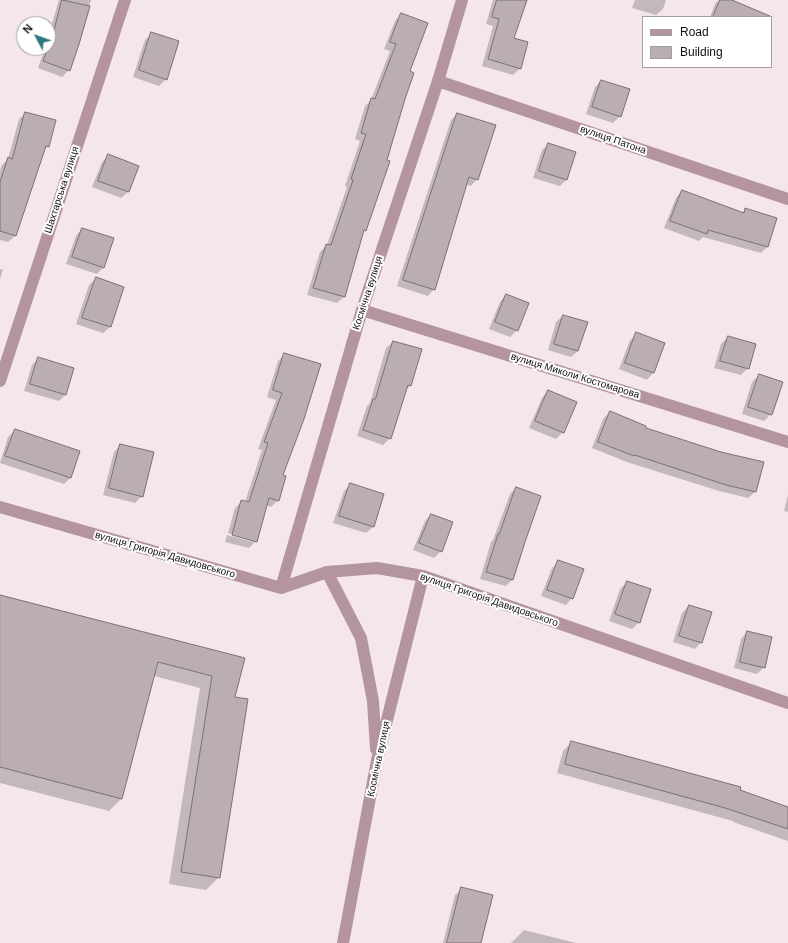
<!DOCTYPE html>
<html>
<head>
<meta charset="utf-8">
<style>
  body { margin:0 }
  #map { position:relative; width:788px; height:943px; overflow:hidden; background:#f4e6eb; font-family:Helvetica,sans-serif }
  canvas { display:block }
  .legend { position:absolute; left:642px; top:16px; width:130px; height:52px; box-sizing:border-box; background:#fff; border:1px solid #a19fa0; margin:0; padding:5px 7px; list-style:none; font-size:12px; color:#141011 }
  .legend li { display:flex; align-items:center; gap:8px; height:20px }
  .legend b { width:20px; border:1px solid #a19fa0 }
  .north { position:absolute; left:16px; top:16px; width:40px; height:40px; box-sizing:border-box; background:#fff; border:1px solid #a19fa0; border-radius:50%; rotate:311deg; font-size:11px; font-weight:700; line-height:16px; text-align:center; color:#141011 }
  .north::after { content:''; display:block; margin:auto; width:14px; height:18px; background:#2f7780; clip-path:polygon(50% 0,100% 100%,50% 72%,0 100%) }
</style>
</head>
<body>
<div id="map">
<canvas width="788" height="943"></canvas>
<ul class="legend">
<li><b style="height:5px;background:#b4949f"></b>Road</li>
<li><b style="height:11px;background:#bbaeb2"></b>Building</li>
</ul>
<div class="north">N</div>
</div>
<script>
const ctx = document.querySelector('canvas').getContext('2d');
ctx.lineJoin = 'round';
function paint(path, color) { ctx.fillStyle = color; ctx.fill(path, 'evenodd'); }
function strokePath(path, color, width, dash) { ctx.strokeStyle = color; ctx.lineWidth = width; ctx.lineCap = dash ? 'butt' : 'round'; ctx.setLineDash(dash || []); ctx.stroke(path); }
function label(font, color, halo, rows, align = 'center') {
  ctx.font = font + ' Helvetica,sans-serif'; ctx.lineWidth = 4; ctx.setLineDash([]); ctx.textBaseline = 'middle'; ctx.strokeStyle = halo; ctx.fillStyle = color; for (const [text, x, y, turn = 0] of rows) {
    ctx.save(); ctx.translate(x, y); ctx.rotate((+turn || 0) * Math.PI / 180); ctx.textAlign = isNaN(turn) ? turn : align; if (halo) ctx.strokeText(text, 0, 0); ctx.fillText(text, 0, 0); ctx.restore();
  }
}
paint(new Path2D(`
  M 59,0 L 91,0 L 80,41 L 69,70 L 62,77 L 38,68 L 45,48 L 48,48 L 48,37 Z
  M 493,0 L 526,0 L 513,39 L 520,68 L 513,75 L 482,66 L 493,26 L 486,24 Z
  M 635,0 L 666,0 L 663,9 L 656,15 L 632,8 Z
  M 719,0 L 729,0 L 739,17 L 710,17 L 715,4 Z
  M 401,14 L 409,72 L 404,98 L 344,297 L 337,303 L 307,295 L 320,252 L 327,245 L 347,187 L 345,186 L 360,141 L 355,139 L 365,106 L 371,100 L 390,51 L 384,49 L 395,21 Z
  M 152,34 L 166,79 L 159,86 L 133,77 L 145,40 Z
  M 601,81 L 620,116 L 613,123 L 586,114 L 595,87 Z
  M 26,113 L 48,146 L 44,150 L 15,236 L 8,242 L 0,240 L 0,170 L 2,165 L 8,159 L 19,119 Z
  M 457,114 L 477,179 L 471,186 L 465,184 L 434,289 L 428,296 L 397,286 L 451,120 Z
  M 549,144 L 566,180 L 560,186 L 533,178 L 542,150 Z
  M 109,155 L 138,167 L 128,192 L 121,198 L 92,187 L 102,162 Z
  M 682,191 L 742,213 L 745,209 L 767,247 L 761,253 L 703,237 L 699,241 L 664,228 L 676,198 Z
  M 82,229 L 104,267 L 97,274 L 66,264 L 76,236 Z
  M 0,269 L 3,270 L 0,279 Z
  M 96,278 L 110,327 L 103,333 L 76,324 L 89,285 Z
  M 506,295 L 517,330 L 510,337 L 489,329 L 500,302 Z
  M 563,316 L 578,351 L 571,357 L 548,350 L 556,322 Z
  M 637,334 L 664,344 L 653,373 L 647,380 L 619,369 L 630,340 Z
  M 728,337 L 748,368 L 741,375 L 714,368 L 721,344 Z
  M 393,342 L 420,349 L 410,386 L 405,391 L 390,438 L 383,445 L 357,436 L 367,406 L 370,403 L 386,348 Z
  M 285,354 L 282,476 L 278,500 L 271,507 L 266,505 L 256,541 L 249,548 L 225,542 L 227,535 L 253,542 L 253,540 L 228,533 L 235,508 L 242,501 L 245,502 L 262,450 L 258,449 L 276,400 L 267,397 L 278,361 Z
  M 39,358 L 66,394 L 59,401 L 24,391 L 32,365 Z
  M 759,375 L 771,414 L 764,421 L 742,414 L 752,382 Z
  M 548,391 L 563,432 L 556,439 L 529,428 L 542,398 Z
  M 610,412 L 644,429 L 755,492 L 748,498 L 719,491 L 627,462 L 592,448 L 603,419 Z
  M 15,430 L 70,478 L 64,484 L 0,463 L 8,437 Z
  M 120,445 L 142,496 L 135,503 L 103,495 L 114,452 Z
  M 350,485 L 383,495 L 373,527 L 366,533 L 333,523 L 344,491 Z
  M 516,488 L 512,580 L 506,586 L 480,579 L 491,542 L 493,540 L 510,494 Z
  M 788,495 L 788,512 L 784,511 Z
  M 431,515 L 441,551 L 434,558 L 413,550 L 425,521 Z
  M 559,561 L 572,598 L 566,605 L 541,596 L 552,568 Z
  M 627,582 L 639,622 L 632,629 L 609,621 L 620,589 Z
  M 0,596 L 244,659 L 234,697 L 219,877 L 206,890 L 169,884 L 200,688 L 154,676 L 122,798 L 109,811 L 0,783 Z
  M 689,606 L 701,642 L 695,649 L 673,642 L 682,613 Z
  M 747,632 L 764,667 L 757,674 L 734,668 L 741,639 Z
  M 572,742 L 738,791 L 788,808 L 788,841 L 733,822 L 733,821 L 557,773 L 563,751 Z
  M 462,889 L 480,943 L 443,943 L 455,895 Z
  M 524,930 L 576,943 L 511,943 Z`), '#0003');
const building = new Path2D(`
  M 62,0 L 90,6 L 80,41 L 70,71 L 43,61 L 52,38 Z
  M 497,0 L 527,0 L 514,38 L 528,42 L 521,69 L 488,59 L 499,19 L 492,17 Z
  M 720,0 L 732,0 L 772,17 L 713,17 Z
  M 401,13 L 428,23 L 410,71 L 414,73 L 405,99 L 387,160 L 390,161 L 366,231 L 364,230 L 345,297 L 313,288 L 326,244 L 331,245 L 353,180 L 351,179 L 366,134 L 361,133 L 371,98 L 375,99 L 396,44 L 390,42 Z
  M 151,32 L 179,41 L 167,80 L 139,70 Z
  M 601,80 L 630,89 L 621,117 L 592,107 Z
  M 25,112 L 56,120 L 49,147 L 46,146 L 16,236 L 0,231 L 0,182 L 8,157 L 12,159 Z
  M 457,113 L 496,125 L 478,180 L 469,177 L 435,290 L 403,280 Z
  M 548,143 L 576,152 L 567,180 L 539,171 Z
  M 108,154 L 139,166 L 129,192 L 98,181 Z
  M 682,190 L 744,213 L 745,208 L 777,218 L 768,247 L 708,230 L 707,234 L 670,221 Z
  M 82,228 L 114,238 L 104,268 L 72,257 Z
  M 96,277 L 124,287 L 111,327 L 82,318 Z
  M 506,294 L 529,303 L 518,331 L 495,322 Z
  M 563,315 L 588,322 L 578,351 L 554,344 Z
  M 636,332 L 665,343 L 654,373 L 625,363 Z
  M 728,336 L 756,344 L 749,369 L 720,361 Z
  M 393,341 L 422,349 L 411,386 L 408,385 L 391,439 L 363,430 L 373,399 L 375,399 Z
  M 284,353 L 321,364 L 304,419 L 283,475 L 286,476 L 279,501 L 269,498 L 257,542 L 232,535 L 241,500 L 249,502 L 268,443 L 264,442 L 282,393 L 273,390 Z
  M 38,357 L 74,368 L 66,395 L 30,384 Z
  M 759,374 L 783,382 L 772,415 L 748,407 Z
  M 548,390 L 577,402 L 564,433 L 535,421 Z
  M 610,411 L 646,426 L 646,428 L 721,452 L 764,462 L 756,492 L 726,485 L 635,455 L 634,456 L 598,442 Z
  M 15,429 L 80,451 L 71,478 L 5,456 Z
  M 120,444 L 154,452 L 143,497 L 109,488 Z
  M 350,483 L 384,494 L 374,527 L 339,516 Z
  M 516,487 L 541,496 L 525,542 L 513,580 L 486,572 L 498,534 L 499,534 Z
  M 431,514 L 453,522 L 442,552 L 419,543 Z
  M 558,560 L 584,569 L 573,599 L 547,590 Z
  M 627,581 L 651,589 L 640,623 L 615,614 Z
  M 0,595 L 245,658 L 235,697 L 248,699 L 220,878 L 181,872 L 212,676 L 158,662 L 122,799 L 0,767 Z
  M 689,605 L 712,612 L 702,643 L 679,636 Z
  M 747,631 L 772,637 L 765,668 L 740,662 Z
  M 571,741 L 741,787 L 740,790 L 788,807 L 788,829 L 725,808 L 565,764 Z
  M 461,887 L 493,895 L 481,943 L 447,943 Z`);
paint(building, '#bbaeb2');
strokePath(building, '#7b7073', 1);
strokePath(new Path2D(`
  M 438,81 L 788,199
  M 362,310 L 788,442
  M 0,381 L 125,0
  M 0,507 L 281,588 L 327,572 L 377,568 L 423,576 L 788,703
  M 327,572 L 361,638 L 373,701 L 376,749
  M 281,588 L 362,310 L 438,81 L 462,0
  M 343,943 L 377,760 L 423,576`), '#b4949f', 12);
label('10px', '#141011', '#fff', [
  ["вулиця Патона",613,140,19],
  ["Шахтарська вулиця",62,190,-72],
  ["Космічна вулиця",368,293,-72],
  ["вулиця Миколи Костомарова",575,376,17],
  ["вулиця Григорія Давидовського",165,555,16],
  ["вулиця Григорія Давидовського",489,600,19],
  ["Космічна вулиця",379,759,-78]
]);
</script>
</body>
</html>
